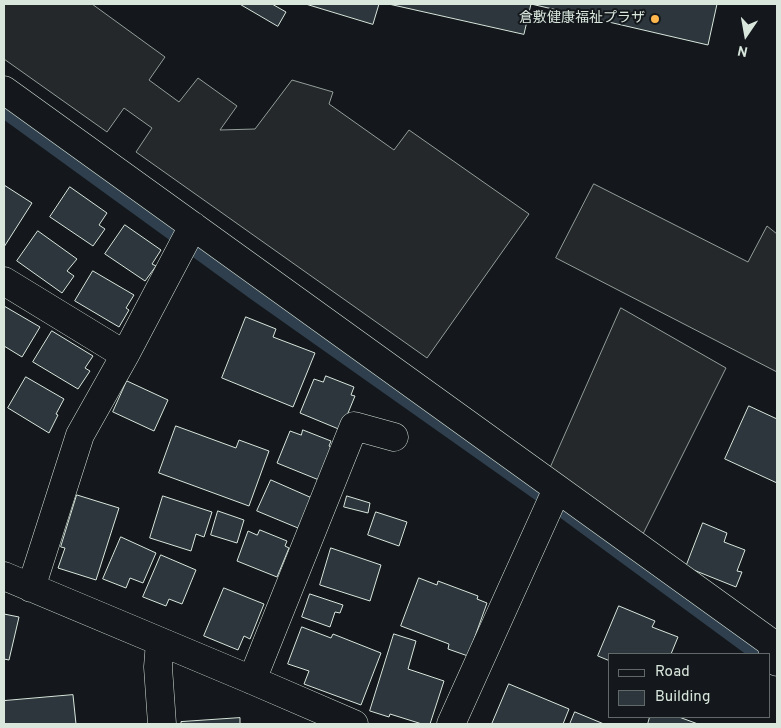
<!DOCTYPE html>
<html>
<head>
<meta charset="utf-8">
<style>
  body { margin:0 }
  #map { position:relative; width:781px; height:728px; overflow:hidden; background:#14181c; font-family:Overpass,sans-serif }
  canvas { display:block }
  .frame { position:absolute; inset:0; border:5px solid #d8e6dc; pointer-events:none }
  .legend { position:absolute; left:608px; top:653px; width:162px; height:65px; box-sizing:border-box; background:#14181c; border:1px solid #626a69; margin:0; padding:6px 9px; list-style:none; font-size:15px; color:#d8e6dc }
  .legend li { display:flex; align-items:center; gap:10px; height:25px }
  .legend b { width:25px; border:1px solid #626a69 }
  .north { position:absolute; left:721px; top:10px; width:50px; height:50px; -webkit-text-stroke:4px #14181c; paint-order:stroke; rotate:192deg; font-size:14px; font-weight:700; line-height:20px; text-align:center; color:#d8e6dc }
  .north::after { content:''; display:block; margin:auto; width:18px; height:22px; background:#d8e6dc; clip-path:polygon(50% 0,100% 100%,50% 72%,0 100%) }
</style>
</head>
<body>
<div id="map">
<canvas width="781" height="728"></canvas>
<div class="frame"></div>
<ul class="legend">
<li><b style="height:6px;background:#14181c"></b>Road</li>
<li><b style="height:14px;background:#2c363c"></b>Building</li>
</ul>
<div class="north">N</div>
</div>
<script>
const ctx = document.querySelector('canvas').getContext('2d');
ctx.lineJoin = 'round';
function paint(path, color) { ctx.fillStyle = color; ctx.fill(path, 'evenodd'); }
function strokePath(path, color, width, dash) { ctx.strokeStyle = color; ctx.lineWidth = width; ctx.lineCap = dash ? 'butt' : 'round'; ctx.setLineDash(dash || []); ctx.stroke(path); }
function label(font, color, halo, rows, align = 'center') {
  ctx.font = font + ' Overpass,"Noto Sans JP",sans-serif'; ctx.lineWidth = 4; ctx.setLineDash([]); ctx.textBaseline = 'middle'; ctx.strokeStyle = halo; ctx.fillStyle = color; for (const [text, x, y, turn = 0] of rows) {
    ctx.save(); ctx.translate(x, y); ctx.rotate((+turn || 0) * Math.PI / 180); ctx.textAlign = isNaN(turn) ? turn : align; if (halo) ctx.strokeText(text, 0, 0); ctx.fillText(text, 0, 0); ctx.restore();
  }
}
const parking = new Path2D(`
  M 4,4 L 92,4 L 165,57 L 149,80 L 179,102 L 198,78 L 237,106 L 220,130 L 255,129 L 292,80 L 333,92 L 329,104 L 394,150 L 409,130 L 529,214 L 427,358 L 136,152 L 152,128 L 124,108 L 107,132 L 4,59 Z
  M 594,184 L 748,262 L 767,226 L 777,234 L 777,372 L 556,258 Z
  M 621,308 L 726,368 L 641,538 L 549,471 Z`);
paint(parking, '#24282b');
strokePath(parking, '#939e99', 1);
strokePath(new Path2D(`
  M 4,113 L 256,296 L 559,510 L 755,654`), '#2f3f4d', 11);
const building = new Path2D(`
  M 240,4 L 272,4 L 286,12 L 278,26 Z
  M 306,4 L 379,4 L 373,24 Z
  M 389,4 L 717,4 L 708,45 L 531,4 L 524,34 Z
  M 4,185 L 32,203 L 4,247 Z
  M 70,187 L 107,213 L 99,225 L 105,229 L 93,246 L 50,217 Z
  M 125,225 L 161,250 L 152,264 L 156,266 L 145,281 L 105,254 Z
  M 38,231 L 77,259 L 67,271 L 74,276 L 62,293 L 17,261 Z
  M 93,271 L 134,295 L 126,308 L 129,310 L 119,327 L 75,301 Z
  M 4,306 L 40,327 L 22,357 L 4,346 Z
  M 246,317 L 276,329 L 273,337 L 315,353 L 293,407 L 222,378 Z
  M 52,331 L 93,356 L 85,368 L 90,371 L 78,389 L 33,362 Z
  M 326,376 L 354,387 L 351,395 L 355,396 L 341,430 L 300,413 L 314,379 L 323,382 Z
  M 26,377 L 64,399 L 56,414 L 58,415 L 49,433 L 8,408 Z
  M 127,381 L 168,400 L 154,431 L 113,412 Z
  M 749,406 L 777,419 L 777,483 L 725,459 Z
  M 176,426 L 236,448 L 239,440 L 269,451 L 249,506 L 159,473 Z
  M 303,430 L 331,441 L 329,446 L 332,448 L 319,480 L 277,463 L 290,431 L 301,435 Z
  M 271,480 L 312,498 L 298,528 L 257,511 Z
  M 77,495 L 119,508 L 96,580 L 58,568 L 65,548 L 61,547 Z
  M 163,496 L 212,512 L 204,537 L 196,534 L 191,551 L 150,538 Z
  M 347,496 L 370,503 L 368,513 L 344,507 Z
  M 218,511 L 244,520 L 237,543 L 211,535 Z
  M 376,512 L 407,522 L 399,546 L 368,535 Z
  M 703,523 L 727,533 L 724,542 L 745,550 L 737,571 L 742,572 L 736,587 L 686,567 Z
  M 260,530 L 287,541 L 285,546 L 289,548 L 277,577 L 237,561 L 248,531 L 257,535 Z
  M 121,537 L 156,553 L 143,583 L 130,578 L 126,588 L 103,579 Z
  M 331,548 L 381,565 L 370,601 L 320,585 Z
  M 161,555 L 196,570 L 182,604 L 169,599 L 166,606 L 143,597 Z
  M 419,578 L 437,585 L 438,581 L 478,596 L 477,599 L 487,603 L 468,656 L 448,649 L 449,644 L 401,626 Z
  M 224,588 L 264,604 L 250,639 L 244,636 L 238,650 L 204,636 Z
  M 310,594 L 343,605 L 340,613 L 335,612 L 330,627 L 302,617 Z
  M 619,606 L 655,621 L 652,627 L 678,637 L 671,654 L 610,654 L 610,661 L 598,656 Z
  M 4,614 L 19,617 L 9,660 L 4,659 Z
  M 302,627 L 331,638 L 333,634 L 381,653 L 361,705 L 304,684 L 309,671 L 288,664 Z
  M 394,634 L 416,641 L 408,669 L 444,681 L 430,724 L 422,724 L 390,714 L 389,717 L 370,711 Z
  M 509,684 L 569,709 L 563,724 L 492,724 Z
  M 73,695 L 76,724 L 4,724 L 4,701 Z
  M 575,712 L 604,724 L 570,724 Z
  M 650,717 L 679,717 L 698,724 L 648,724 Z
  M 240,718 L 240,724 L 181,724 L 181,722 Z`);
paint(building, '#2c363c');
strokePath(building, '#d8e6dc', 1);
const minor = new Path2D(`
  M 4,90 L 770,642 L 777,662
  M 4,281 L 125,355 L 193,226
  M 4,576 L 252,680 L 354,724
  M 31,588 L 80,435 L 125,355
  M 160,642 L 158,667 L 162,724
  M 252,680 L 354,426 L 394,437
  M 451,724 L 557,489`);
strokePath(minor, '#d8e6dc', 29);
strokePath(minor, '#14181c', 28);
for (const [x, y, r, color] of [
  [655,19,5,"#ffb74d"]
]) { const dot = new Path2D(); dot.arc(x, y, r, 0, 2 * Math.PI); ctx.fillStyle = color; ctx.fill(dot); strokePath(dot, '#14181c', 2); }
label('14px', '#d8e6dc', '#14181c', [
  ["倉敷健康福祉プラザ",645,19]
], 'right');
</script>
</body>
</html>
